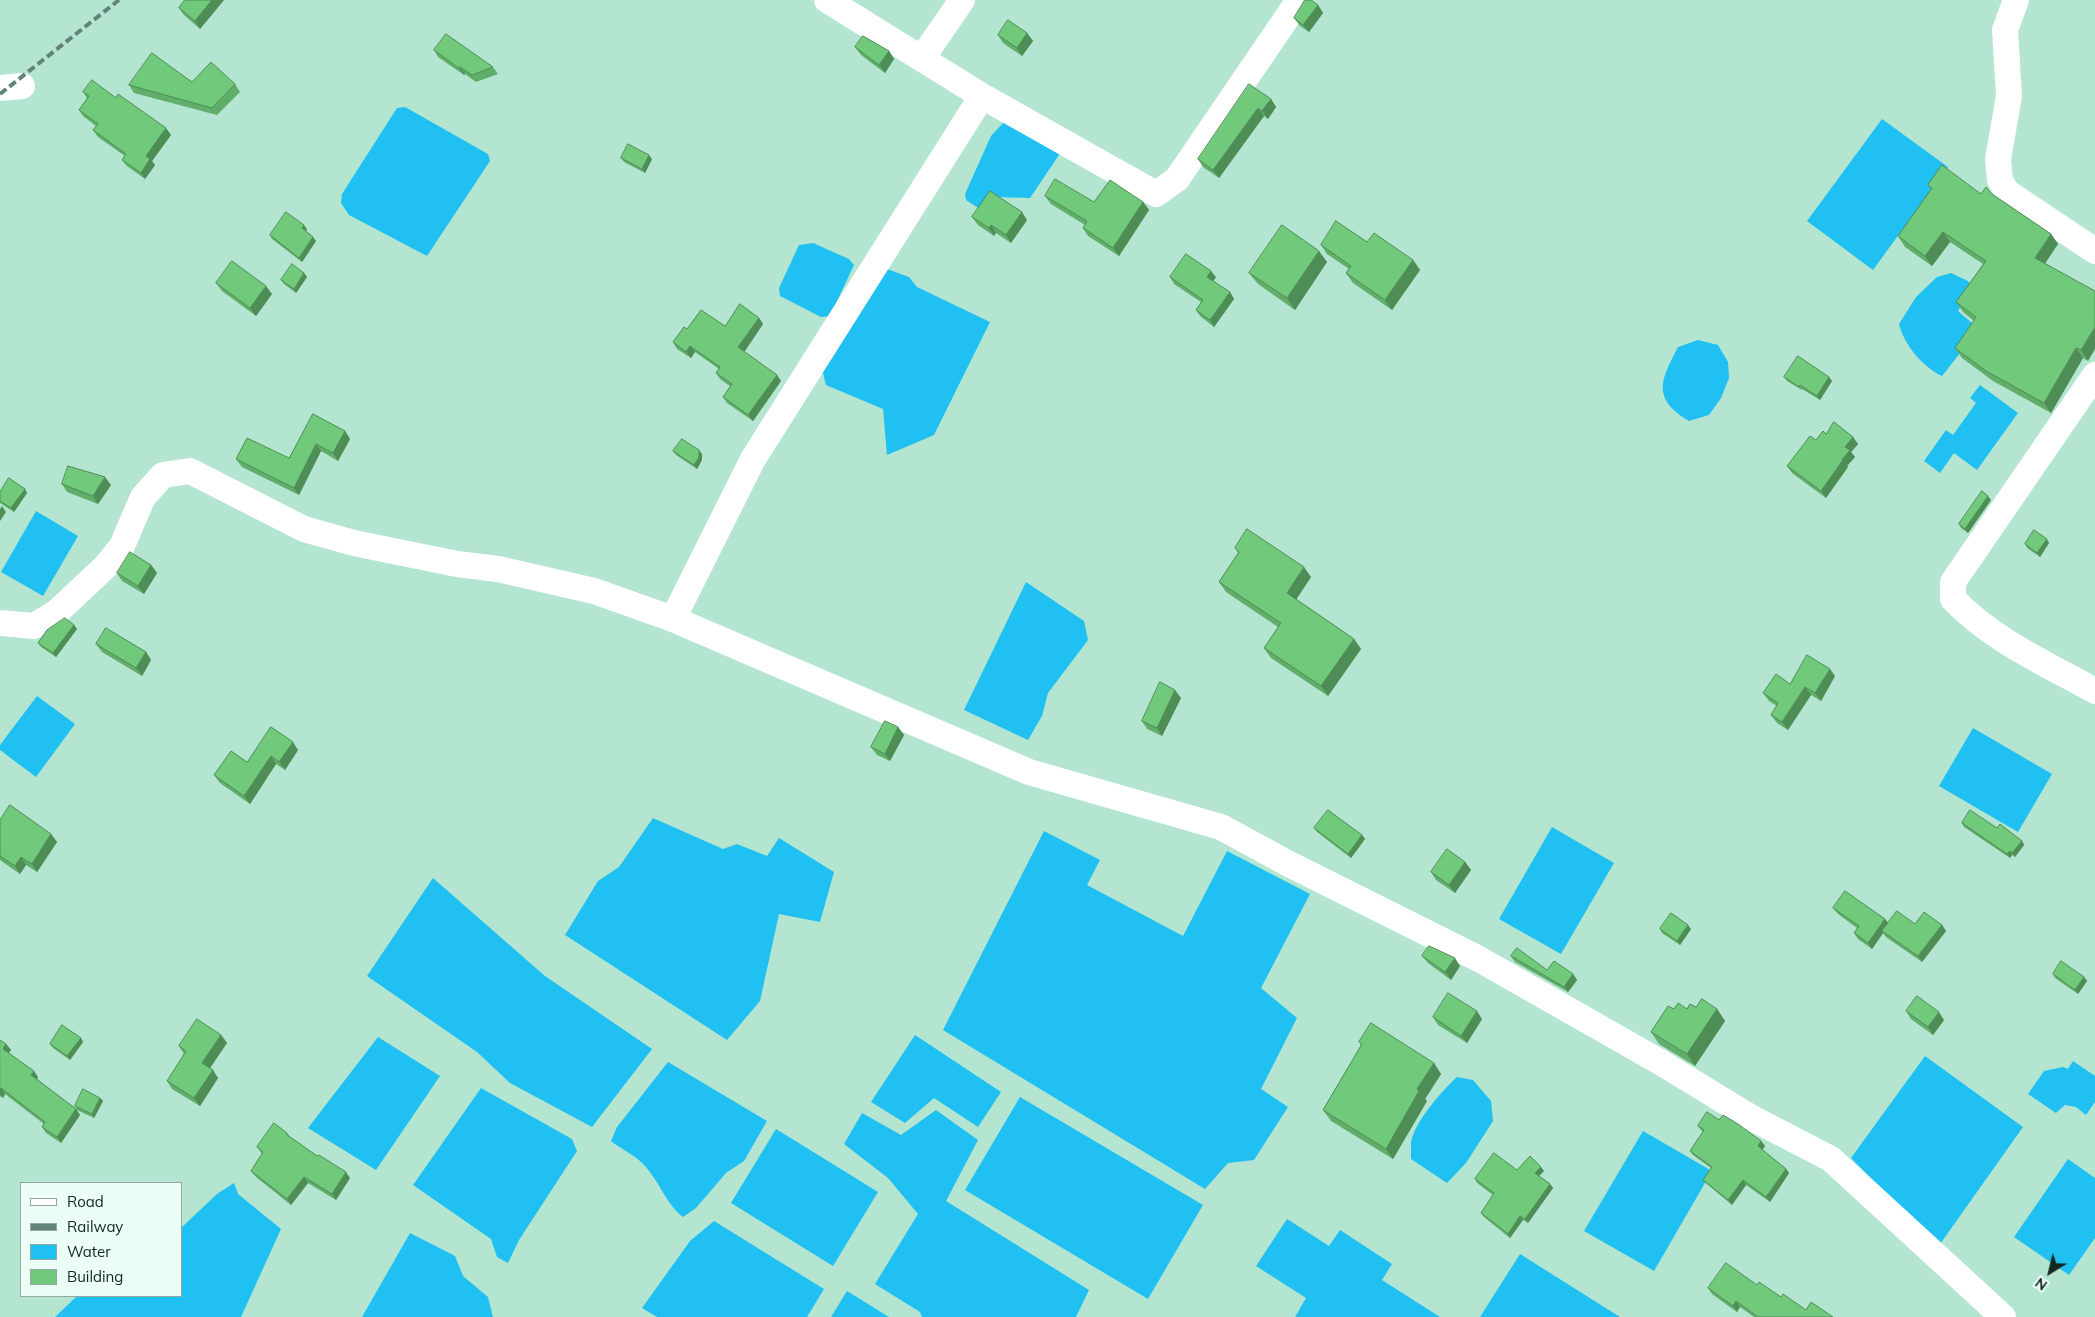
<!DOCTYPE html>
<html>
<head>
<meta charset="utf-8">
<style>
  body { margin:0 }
  #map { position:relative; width:2095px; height:1317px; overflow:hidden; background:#b3e5d0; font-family:Mulish,sans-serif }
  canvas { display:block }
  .legend { position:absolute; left:20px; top:1182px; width:162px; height:115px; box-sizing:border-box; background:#ebfff6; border:1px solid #95a8a0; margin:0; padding:6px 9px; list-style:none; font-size:15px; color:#13261f }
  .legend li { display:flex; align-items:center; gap:10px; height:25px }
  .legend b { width:25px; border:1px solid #95a8a0 }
  .north { position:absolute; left:2025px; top:1247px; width:50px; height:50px; -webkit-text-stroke:4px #ebfff6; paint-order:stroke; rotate:216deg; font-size:14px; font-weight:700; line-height:20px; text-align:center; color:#13261f }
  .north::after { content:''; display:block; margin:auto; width:18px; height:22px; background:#13261f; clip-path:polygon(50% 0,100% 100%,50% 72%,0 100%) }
</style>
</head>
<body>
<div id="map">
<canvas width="2095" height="1317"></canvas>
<ul class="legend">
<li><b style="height:6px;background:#fff"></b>Road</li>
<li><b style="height:6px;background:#628476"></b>Railway</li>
<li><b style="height:14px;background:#21c0f3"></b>Water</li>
<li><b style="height:14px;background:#71ca7c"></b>Building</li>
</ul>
<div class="north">N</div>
</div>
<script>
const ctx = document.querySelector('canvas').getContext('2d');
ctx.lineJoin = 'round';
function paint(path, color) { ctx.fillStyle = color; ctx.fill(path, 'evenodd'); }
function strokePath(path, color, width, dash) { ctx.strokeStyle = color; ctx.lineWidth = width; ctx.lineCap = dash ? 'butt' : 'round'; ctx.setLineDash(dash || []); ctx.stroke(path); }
paint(new Path2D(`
  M 405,107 L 488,154 L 490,161 L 427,256 L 349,215 L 341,203 L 342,194 L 397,108 Z
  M 1882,119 L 1948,167 L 1873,270 L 1807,221 Z
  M 1005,121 L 1061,152 L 1030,198 L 995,197 L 980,209 L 966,200 L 965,194 L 991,136 Z
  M 813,243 L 849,259 L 854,265 L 830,316 L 821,317 L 780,296 L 779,288 L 799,245 Z
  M 884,268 L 909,277 L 917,287 L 990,322 L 934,435 L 887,455 L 883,409 L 826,385 L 821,365 Z
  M 1951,273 L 1968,281 L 1972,287 L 1958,311 L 1979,329 L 1942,376 C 1923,367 1904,345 1899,324 L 1916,297 L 1937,277 Z
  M 1698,340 L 1718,345 L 1728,362 L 1729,378 L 1721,398 L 1709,415 L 1689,421 C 1651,398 1661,380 1678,347 Z
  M 1980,385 L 2018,413 L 1977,470 L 1954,453 L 1940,473 L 1924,461 L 1946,430 L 1953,435 L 1976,403 L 1970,398 Z
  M 36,511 L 78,536 L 43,596 L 1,572 Z
  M 1026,582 L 1084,621 L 1088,640 L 1048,693 L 1042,716 L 1028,740 L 964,710 Z
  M 37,696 L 75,724 L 36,777 L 0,750 L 0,745 Z
  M 1973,728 L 2052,774 L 2018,832 L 1939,786 Z
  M 653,818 L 723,849 L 737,844 L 767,856 L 779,838 L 834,872 L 820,922 L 779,914 L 760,1001 L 727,1040 L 565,935 L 598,881 L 619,867 Z
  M 1552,827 L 1614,863 L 1561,954 L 1499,919 Z
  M 1044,831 L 1100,860 L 1087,885 L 1183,936 L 1227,851 L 1310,894 L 1261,988 L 1297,1018 L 1261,1089 L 1288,1107 L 1254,1160 L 1228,1163 L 1205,1189 L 943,1030 Z
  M 433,878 L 545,976 L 652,1049 L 592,1127 L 510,1083 L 477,1052 L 367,976 Z
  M 915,1035 L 1001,1092 L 978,1127 L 934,1098 L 905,1123 L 871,1102 Z
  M 378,1037 L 440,1076 L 376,1170 L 308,1128 Z
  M 1925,1056 L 2023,1127 L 1938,1247 L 1851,1158 Z
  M 2073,1061 L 2095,1076 L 2095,1102 L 2086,1115 L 2076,1107 L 2065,1105 L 2056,1113 L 2028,1094 L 2044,1071 L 2063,1067 L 2068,1069 Z
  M 668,1062 L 767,1121 L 744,1161 L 726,1173 L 696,1208 L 683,1217 C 666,1204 659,1180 643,1164 C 635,1155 621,1149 611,1141 L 617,1127 Z
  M 1457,1077 L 1473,1080 L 1491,1101 L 1493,1121 L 1466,1163 L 1447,1183 L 1411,1159 C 1411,1153 1411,1148 1411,1143 C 1414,1122 1442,1091 1457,1077 Z
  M 481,1088 L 572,1139 L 577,1151 L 519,1240 L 508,1263 L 497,1257 L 491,1239 L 413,1185 Z
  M 1020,1097 L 1203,1205 L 1148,1299 L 965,1190 Z
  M 936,1110 L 978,1140 L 946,1201 L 1089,1290 L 1076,1317 L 922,1317 L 920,1312 L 875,1284 L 918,1214 L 888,1178 L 844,1144 L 862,1113 L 901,1135 Z
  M 776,1129 L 878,1192 L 833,1266 L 731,1203 Z
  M 1643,1131 L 1712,1171 L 1654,1271 L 1584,1231 Z
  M 2068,1159 L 2095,1178 L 2095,1238 L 2069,1275 L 2014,1237 Z
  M 234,1183 L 238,1194 L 281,1229 L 241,1317 L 55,1317 L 77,1296 L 181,1296 L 181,1228 L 217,1194 Z
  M 1287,1219 L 1329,1246 L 1340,1230 L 1392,1264 L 1382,1280 L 1440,1317 L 1295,1317 L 1306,1298 L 1256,1266 Z
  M 714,1221 L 824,1289 L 807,1317 L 657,1317 L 642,1308 L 690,1241 Z
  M 410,1233 L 455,1256 L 463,1276 L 488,1297 L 493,1317 L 362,1317 Z
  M 1520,1254 L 1620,1317 L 1480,1317 Z
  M 847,1291 L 889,1317 L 831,1317 Z`), '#21c0f3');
strokePath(new Path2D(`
  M 827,0 L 982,96
  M 2016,0 L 2005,30 L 2009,96 L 1998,159 L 2000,180 L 2007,192 L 2095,251
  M 922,58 L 962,0
  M 0,88 L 22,86
  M 2095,375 L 1953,582 L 1953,599 C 1992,640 2047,664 2095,691
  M 673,619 L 753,459 L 982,96 L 1156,194 L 1177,179 L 1299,0
  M 0,623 L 34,626 L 57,612 L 106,566 L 122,546 L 143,497 L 163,475 L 190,471 L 304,529 L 354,543 L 457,564 L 498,569 L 594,591 L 673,619 L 1029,772 L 1221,827 L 1287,863 L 1479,959 L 1660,1062 L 1752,1118 L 1831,1159 L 2003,1317`), '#fff', 26);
strokePath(new Path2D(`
  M 0,94 L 119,0`), '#628476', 4, [8, 4]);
paint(new Path2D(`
  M 185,0 L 224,0 L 200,29 L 184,15 L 179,8 Z
  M 1318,5 L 1323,13 L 1309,32 L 1300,26 L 1294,18 Z
  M 1027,33 L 1033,41 L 1022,56 L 1003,43 L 998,35 Z
  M 855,47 L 889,51 L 894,59 L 885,73 L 861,55 Z
  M 434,50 L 493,67 L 498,74 L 476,82 L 465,74 L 464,75 L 438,57 Z
  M 192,82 L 235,84 L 240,92 L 217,115 L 134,93 L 129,85 Z
  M 83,92 L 116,98 L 171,135 L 152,161 L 155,165 L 145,179 L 127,166 L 122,160 L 125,156 L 98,137 L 93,130 L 96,126 L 83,116 L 79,110 L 87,98 Z
  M 1271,99 L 1276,107 L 1268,119 L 1264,116 L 1219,178 L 1203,167 L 1198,159 Z
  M 621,158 L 652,159 L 645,173 L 624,162 Z
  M 1928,185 L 1981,194 L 1992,194 L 2051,234 L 2058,244 L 2045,263 L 2088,361 L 2083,358 L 2051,413 L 1993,381 L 1962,358 L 1955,348 L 1974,321 L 1963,312 L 1956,302 L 1983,264 L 1950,242 L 1932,266 L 1905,247 L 1898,236 L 1931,189 Z
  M 1045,196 L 1094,202 L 1143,202 L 1149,210 L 1119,256 L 1088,236 L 1083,228 L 1085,225 L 1051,204 Z
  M 972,217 L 1027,220 L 1011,243 L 996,233 L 994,236 L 978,225 Z
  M 307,229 L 306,231 L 316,241 L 302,262 L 272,239 L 270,235 Z
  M 1367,242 L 1413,260 L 1420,270 L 1392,310 L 1353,283 L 1346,273 L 1349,269 L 1327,254 L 1321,245 Z
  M 1327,262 L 1295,310 L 1258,284 L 1249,273 Z
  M 304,273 L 307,277 L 296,293 L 284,284 L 281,280 Z
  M 1170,277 L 1216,277 L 1213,281 L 1230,292 L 1234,299 L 1214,327 L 1200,316 L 1196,310 L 1201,302 L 1174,284 Z
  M 216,283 L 272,294 L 256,316 L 222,291 Z
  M 759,318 L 763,324 L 744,352 L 777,375 L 781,381 L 753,421 L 727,403 L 723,397 L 730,386 L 720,379 L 716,373 L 719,369 L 695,352 L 691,358 L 677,349 L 673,342 L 725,326 Z
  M 1784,377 L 1829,377 L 1832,381 L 1820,400 L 1802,389 L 1802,390 L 1787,381 Z
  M 313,414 L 345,431 L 350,439 L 338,461 L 321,451 L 299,495 L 242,467 L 236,459 L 289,458 Z
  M 1826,434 L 1853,437 L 1858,444 L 1851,452 L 1855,457 L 1847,466 L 1848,467 L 1826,498 L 1792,473 L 1787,466 L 1816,440 Z
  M 673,451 L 702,454 L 702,460 L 697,469 L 676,455 Z
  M 62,484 L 111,485 L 98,504 L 67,492 Z
  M 25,489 L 27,493 L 14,512 L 0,503 L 0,492 Z
  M 1991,500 L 1968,533 L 1961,528 L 1959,524 Z
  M 2049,543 L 2040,557 L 2027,548 L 2025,544 Z
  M 1235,548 L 1311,577 L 1296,599 L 1354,639 L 1361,649 L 1328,696 L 1271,658 L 1264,648 L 1278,627 L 1226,592 L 1219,582 L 1238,553 Z
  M 151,565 L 157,573 L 144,594 L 122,581 L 117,573 Z
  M 74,625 L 77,629 L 56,657 L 41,647 L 38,643 Z
  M 96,644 L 146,652 L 151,660 L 142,676 L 102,652 Z
  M 1835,676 L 1821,701 L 1811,695 L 1788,730 L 1777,723 L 1771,715 L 1777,706 L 1769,701 L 1763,693 L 1790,684 Z
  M 1181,698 L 1162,736 L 1147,729 L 1142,721 Z
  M 898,727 L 904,735 L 890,761 L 877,755 L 871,747 Z
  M 298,750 L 285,770 L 276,764 L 250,804 L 220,783 L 214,775 L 247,762 Z
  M 0,820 L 51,834 L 57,842 L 37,872 L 26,865 L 20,874 L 0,860 Z
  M 1962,823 L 1997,828 L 2022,841 L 2024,845 L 2015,857 L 2012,855 L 2010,858 L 1964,827 Z
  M 1314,828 L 1362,835 L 1365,839 L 1351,858 L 1317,832 Z
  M 1465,862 L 1471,870 L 1455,893 L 1436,880 L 1431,872 Z
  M 1833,908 L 1885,919 L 1888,923 L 1942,925 L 1946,931 L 1922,962 L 1886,937 L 1883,933 L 1872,949 L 1858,939 L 1854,933 L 1857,928 L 1838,914 Z
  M 1660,929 L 1691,929 L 1680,945 L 1662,933 Z
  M 1422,956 L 1460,966 L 1451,980 L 1428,963 Z
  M 1511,956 L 1547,970 L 1573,974 L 1577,980 L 1568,992 L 1515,962 Z
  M 2053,974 L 2084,977 L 2087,981 L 2078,994 L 2055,978 Z
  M 1696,1007 L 1717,1009 L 1725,1021 L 1695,1066 L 1659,1044 L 1651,1032 L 1674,1009 Z
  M 1906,1011 L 1944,1020 L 1933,1035 L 1911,1019 Z
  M 1433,1017 L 1482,1019 L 1467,1043 L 1438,1025 Z
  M 221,1035 L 227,1043 L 210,1068 L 218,1078 L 200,1106 L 172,1089 L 167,1081 L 184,1054 L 179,1046 Z
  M 81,1038 L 83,1042 L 70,1060 L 53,1048 L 50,1044 Z
  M 0,1040 L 6,1044 L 11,1050 L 9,1053 L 38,1077 L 37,1079 L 76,1109 L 80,1115 L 61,1143 L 46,1133 L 42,1127 L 44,1124 L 5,1094 L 3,1098 L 0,1096 Z
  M 1359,1042 L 1434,1063 L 1441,1074 L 1425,1099 L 1427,1101 L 1393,1159 L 1331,1121 L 1323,1110 L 1361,1045 Z
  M 100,1098 L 103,1101 L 94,1118 L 77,1110 L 75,1106 Z
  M 1719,1120 L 1761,1141 L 1765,1146 L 1762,1150 L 1786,1169 L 1789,1173 L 1770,1202 L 1746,1185 L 1732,1205 L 1707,1184 L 1703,1180 L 1711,1168 L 1693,1155 L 1690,1151 L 1703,1132 L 1701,1130 L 1698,1126 Z
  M 287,1133 L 291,1138 L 350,1178 L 336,1200 L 308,1183 L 291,1205 L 256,1177 L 251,1171 L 262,1154 L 257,1147 Z
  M 1544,1171 L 1539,1176 L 1550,1184 L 1553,1188 L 1528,1223 L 1523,1220 L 1510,1238 L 1484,1217 L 1481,1213 L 1493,1195 L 1477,1183 L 1475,1179 Z
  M 1757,1285 L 1806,1310 L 1833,1317 L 1754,1317 L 1740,1307 L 1737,1312 L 1712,1294 L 1708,1288 Z`), '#61ae6b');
paint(new Path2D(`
  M 212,0 L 224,0 L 200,29 L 195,21 Z
  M 1318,5 L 1323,13 L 1309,32 L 1303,25 Z
  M 1027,33 L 1033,41 L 1022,56 L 1017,48 Z
  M 889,51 L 894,59 L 885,73 L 879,65 Z
  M 460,67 L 465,74 L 464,75 L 460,69 Z
  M 1271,99 L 1276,107 L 1268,119 L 1262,111 Z
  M 1258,108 L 1264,116 L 1219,178 L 1213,170 Z
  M 166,128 L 171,135 L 152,161 L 155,165 L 145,179 L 141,173 L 146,156 Z
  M 649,155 L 652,159 L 645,173 L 642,169 Z
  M 1143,202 L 1149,210 L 1119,256 L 1113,248 Z
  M 1022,212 L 1027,220 L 1011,243 L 1006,235 Z
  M 304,225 L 307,229 L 305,232 L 302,228 Z
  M 991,225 L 996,233 L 994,236 L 989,228 Z
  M 1943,232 L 1950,242 L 1932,266 L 1925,256 Z
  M 2051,234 L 2058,244 L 2042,268 L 2035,258 Z
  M 313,237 L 316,241 L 302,262 L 299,258 Z
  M 1319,251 L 1327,262 L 1295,310 L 1287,298 Z
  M 1413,260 L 1420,270 L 1392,310 L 1385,300 Z
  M 1211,271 L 1216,277 L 1212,283 L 1207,277 Z
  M 304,273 L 307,277 L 296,293 L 294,289 Z
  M 266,286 L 272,294 L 256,316 L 250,308 Z
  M 1230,292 L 1234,299 L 1214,327 L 1210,320 Z
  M 759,318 L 763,324 L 743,354 L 738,347 Z
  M 2095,327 L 2095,349 L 2088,361 L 2081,350 Z
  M 690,346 L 695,352 L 691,358 L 686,352 Z
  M 2076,348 L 2083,358 L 2051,413 L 2044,403 Z
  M 777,375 L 781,381 L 753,421 L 748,415 Z
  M 1829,377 L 1832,381 L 1820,400 L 1817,396 Z
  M 345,431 L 350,439 L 338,461 L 333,453 Z
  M 1853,437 L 1858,444 L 1851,452 L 1855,457 L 1847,466 L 1848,467 L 1826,498 L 1821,491 L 1842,460 L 1845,447 Z
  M 316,444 L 321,451 L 299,495 L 294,488 Z
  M 699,450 L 702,454 L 702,460 L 697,469 L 694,465 Z
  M 105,477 L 111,485 L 98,504 L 93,496 Z
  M 25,489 L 27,493 L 14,512 L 11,508 Z
  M 1988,496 L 1991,500 L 1968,533 L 1965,529 Z
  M 2,506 L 6,512 L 0,521 L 0,509 Z
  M 2047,539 L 2049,543 L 2040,557 L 2037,553 Z
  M 151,565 L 157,573 L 144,594 L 138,586 Z
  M 1304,567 L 1311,577 L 1294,603 L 1287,593 Z
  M 74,625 L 77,629 L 56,657 L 53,653 Z
  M 1354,639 L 1361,649 L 1328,696 L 1321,686 Z
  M 146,652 L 151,660 L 142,676 L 136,668 Z
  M 1830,669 L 1835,676 L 1821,701 L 1815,693 Z
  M 1805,687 L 1811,695 L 1788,730 L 1782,722 Z
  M 1175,690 L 1181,698 L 1162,736 L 1157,728 Z
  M 898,727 L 904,735 L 890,761 L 885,754 Z
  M 293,742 L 298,750 L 285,770 L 279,762 Z
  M 271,756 L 276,764 L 250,804 L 244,796 Z
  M 51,834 L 57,842 L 37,872 L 32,864 Z
  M 1362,835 L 1365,839 L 1351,858 L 1348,854 Z
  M 2022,841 L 2024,845 L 2015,857 L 2012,853 Z
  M 2010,851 L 2012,855 L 2010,858 L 2007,854 Z
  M 21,857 L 26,865 L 20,874 L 15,866 Z
  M 1465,862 L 1471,870 L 1455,893 L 1449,885 Z
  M 1885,919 L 1890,925 L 1882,931 L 1883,933 L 1872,949 L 1868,943 Z
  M 1688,925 L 1691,929 L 1680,945 L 1677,941 Z
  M 1942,925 L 1946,931 L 1922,962 L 1918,956 Z
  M 1455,958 L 1460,966 L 1451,980 L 1445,972 Z
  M 1573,974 L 1577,980 L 1568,992 L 1564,987 Z
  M 2084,977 L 2087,981 L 2078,994 L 2075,990 Z
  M 1717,1009 L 1725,1021 L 1695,1066 L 1687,1054 Z
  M 1477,1011 L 1482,1019 L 1467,1043 L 1461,1036 Z
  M 1939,1012 L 1944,1020 L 1933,1035 L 1928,1027 Z
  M 221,1035 L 227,1043 L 208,1071 L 202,1063 Z
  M 81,1038 L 83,1042 L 70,1060 L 67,1056 Z
  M 6,1044 L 11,1050 L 7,1055 L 3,1049 Z
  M 1434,1063 L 1441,1074 L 1425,1099 L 1427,1101 L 1393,1159 L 1386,1149 L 1417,1089 Z
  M 213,1070 L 218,1078 L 200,1106 L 194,1098 Z
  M 34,1071 L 38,1077 L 36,1081 L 31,1075 Z
  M 1,1088 L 5,1094 L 3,1098 L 0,1094 L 0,1089 Z
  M 100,1098 L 103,1101 L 94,1118 L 92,1114 Z
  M 76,1109 L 80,1115 L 61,1143 L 57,1137 Z
  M 1761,1141 L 1765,1146 L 1762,1151 L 1758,1146 Z
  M 1541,1167 L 1544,1171 L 1538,1177 L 1535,1173 Z
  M 1786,1169 L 1789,1173 L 1770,1202 L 1766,1197 Z
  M 346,1172 L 350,1178 L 336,1200 L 332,1194 Z
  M 304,1177 L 308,1183 L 291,1205 L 287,1199 Z
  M 1743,1180 L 1746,1185 L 1732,1205 L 1728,1200 Z
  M 1550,1184 L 1553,1188 L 1528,1223 L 1525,1219 Z
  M 1520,1216 L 1523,1220 L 1510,1238 L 1508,1234 Z
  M 1736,1301 L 1740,1307 L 1737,1312 L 1733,1306 Z`), '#4f8d57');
const building = new Path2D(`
  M 185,0 L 212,0 L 195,21 L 179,8 Z
  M 1305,0 L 1311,0 L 1318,5 L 1303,25 L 1294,18 Z
  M 1008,20 L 1027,33 L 1017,48 L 998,35 Z
  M 446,34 L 493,67 L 472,75 L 460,67 L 460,69 L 434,50 Z
  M 863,36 L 889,51 L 879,65 L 855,47 Z
  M 152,53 L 192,82 L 211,62 L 235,84 L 212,108 L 129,85 Z
  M 92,80 L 116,98 L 118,94 L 166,128 L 146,156 L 150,159 L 141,173 L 122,160 L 126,154 L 93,130 L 98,124 L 79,110 L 89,96 L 83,92 Z
  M 1249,84 L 1271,99 L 1262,111 L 1258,108 L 1213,170 L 1198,159 Z
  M 628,144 L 649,155 L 642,169 L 621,158 Z
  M 1942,165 L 1981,194 L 1986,187 L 1992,194 L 2051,234 L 2035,258 L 2095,291 L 2095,327 L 2081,350 L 2076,348 L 2044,403 L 1986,371 L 1955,348 L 1976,317 L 1956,302 L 1986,261 L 1943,232 L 1925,256 L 1898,236 L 1932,188 L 1928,185 Z
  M 1055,179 L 1094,202 L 1110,180 L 1143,202 L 1113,248 L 1083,228 L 1087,221 L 1045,196 Z
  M 990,191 L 1022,212 L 1006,235 L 991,225 L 989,228 L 972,217 Z
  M 286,212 L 304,225 L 302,228 L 313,237 L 299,258 L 270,235 Z
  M 1336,221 L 1367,242 L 1374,233 L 1413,260 L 1385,300 L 1346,273 L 1351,266 L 1321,245 Z
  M 1282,225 L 1319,251 L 1287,298 L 1249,273 Z
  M 1186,254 L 1211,271 L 1207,277 L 1230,292 L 1210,320 L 1196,310 L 1203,300 L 1170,277 Z
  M 232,261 L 266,286 L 250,308 L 216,283 Z
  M 292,264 L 304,273 L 294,289 L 281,280 Z
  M 740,304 L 759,318 L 738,347 L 777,375 L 748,415 L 723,397 L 732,384 L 716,373 L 720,367 L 690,346 L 686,352 L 673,342 L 684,327 L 687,329 L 701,310 L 725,326 Z
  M 1798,356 L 1829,377 L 1817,396 L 1800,385 L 1799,387 L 1784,377 Z
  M 313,414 L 345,431 L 333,453 L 316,444 L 294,488 L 236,459 L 247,438 L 289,458 Z
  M 1834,422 L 1853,437 L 1845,447 L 1850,450 L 1842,460 L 1843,460 L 1821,491 L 1787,466 L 1810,436 L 1816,440 L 1823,431 L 1826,434 Z
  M 682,439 L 699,450 L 699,457 L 694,465 L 673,451 Z
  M 68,466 L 105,477 L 93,496 L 62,484 Z
  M 9,478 L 25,489 L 11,508 L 0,501 L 0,492 Z
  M 1982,491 L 1988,496 L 1965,529 L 1959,524 Z
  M 1247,529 L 1304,567 L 1287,593 L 1354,639 L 1321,686 L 1264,648 L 1281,623 L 1219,582 L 1239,552 L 1235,548 Z
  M 2034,530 L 2047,539 L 2037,553 L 2025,544 Z
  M 130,552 L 151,565 L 138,586 L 117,573 Z
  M 65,618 L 74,625 L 53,653 L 38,643 L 47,630 Z
  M 106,628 L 146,652 L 136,668 L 96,644 Z
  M 1807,655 L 1830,669 L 1815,693 L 1805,687 L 1782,722 L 1771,715 L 1778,703 L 1763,693 L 1776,674 L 1790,684 Z
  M 1160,682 L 1175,690 L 1157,728 L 1142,721 Z
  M 885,721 L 898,727 L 885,754 L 871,747 Z
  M 271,727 L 293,742 L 279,762 L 271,756 L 244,796 L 214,775 L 231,751 L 247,762 Z
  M 10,805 L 51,834 L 32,864 L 21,857 L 15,866 L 0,856 L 0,820 Z
  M 1328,810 L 1362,835 L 1348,854 L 1314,828 Z
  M 1970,810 L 1997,828 L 2000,824 L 2022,841 L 2012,853 L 2010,851 L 2007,854 L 1962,823 Z
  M 1447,849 L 1465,862 L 1449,885 L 1431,872 Z
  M 1845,891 L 1885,919 L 1868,943 L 1854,933 L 1859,926 L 1833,908 Z
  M 1897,911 L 1915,924 L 1924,912 L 1942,925 L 1918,956 L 1882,931 Z
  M 1671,913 L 1688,925 L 1677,941 L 1660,929 Z
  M 1429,946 L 1455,958 L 1445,972 L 1422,956 Z
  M 1517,948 L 1547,970 L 1554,961 L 1573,974 L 1564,987 L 1511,956 Z
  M 2061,961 L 2084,977 L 2075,990 L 2053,974 Z
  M 1448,993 L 1477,1011 L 1461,1036 L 1433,1017 Z
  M 1917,996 L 1939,1012 L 1928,1027 L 1906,1011 Z
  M 1702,999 L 1717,1009 L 1687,1054 L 1651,1032 L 1668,1006 L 1674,1009 L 1678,1003 L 1687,1009 L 1690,1004 L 1696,1007 Z
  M 197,1019 L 221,1035 L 202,1063 L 213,1070 L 194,1098 L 167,1081 L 186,1051 L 179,1046 Z
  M 1371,1023 L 1434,1063 L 1417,1089 L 1419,1091 L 1386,1149 L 1323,1110 L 1362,1044 L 1359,1042 Z
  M 62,1025 L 81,1038 L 67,1056 L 50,1044 Z
  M 0,1040 L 6,1044 L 3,1049 L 34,1071 L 31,1075 L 76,1109 L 57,1137 L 42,1127 L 45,1122 L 1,1088 L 0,1089 Z
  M 83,1089 L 100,1098 L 92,1114 L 75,1106 Z
  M 1707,1112 L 1719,1120 L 1723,1115 L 1738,1124 L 1761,1141 L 1758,1146 L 1786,1169 L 1766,1197 L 1743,1180 L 1728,1200 L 1703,1180 L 1712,1167 L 1690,1151 L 1704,1130 L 1698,1126 Z
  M 274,1123 L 287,1133 L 286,1134 L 317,1156 L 319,1155 L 346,1172 L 332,1194 L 304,1177 L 287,1199 L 251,1171 L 263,1152 L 257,1147 Z
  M 1494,1153 L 1517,1170 L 1530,1156 L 1541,1167 L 1535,1173 L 1550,1184 L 1525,1219 L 1520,1216 L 1508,1234 L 1481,1213 L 1494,1193 L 1475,1179 Z
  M 1726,1263 L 1757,1285 L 1759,1282 L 1781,1297 L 1783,1294 L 1806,1310 L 1811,1302 L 1833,1317 L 1758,1317 L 1736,1301 L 1733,1306 L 1708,1288 Z`);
paint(building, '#71ca7c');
strokePath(building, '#4f8d57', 1);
</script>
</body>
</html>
